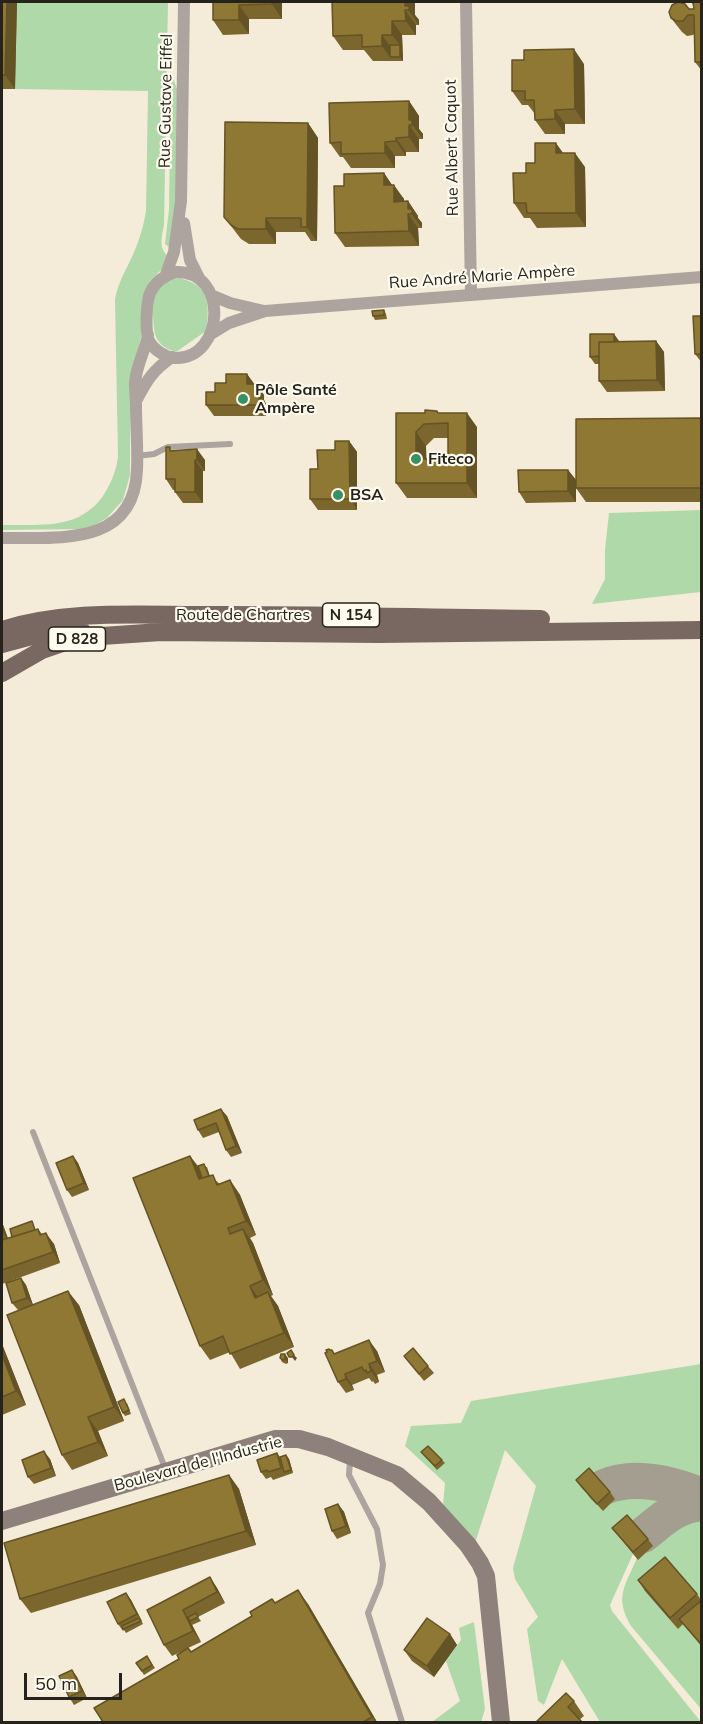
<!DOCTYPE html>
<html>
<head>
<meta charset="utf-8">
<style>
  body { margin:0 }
  #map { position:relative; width:703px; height:1724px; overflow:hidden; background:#f4ecd9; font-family:Mulish,sans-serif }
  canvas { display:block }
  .frame { position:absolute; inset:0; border:3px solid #25231c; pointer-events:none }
  .scale { position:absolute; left:24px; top:1673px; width:98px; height:27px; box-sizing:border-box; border:3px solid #25231c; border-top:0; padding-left:8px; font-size:18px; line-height:21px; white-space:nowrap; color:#25231c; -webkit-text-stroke:4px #fefaee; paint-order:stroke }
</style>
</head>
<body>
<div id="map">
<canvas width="703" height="1724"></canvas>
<div class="frame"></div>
<div class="scale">50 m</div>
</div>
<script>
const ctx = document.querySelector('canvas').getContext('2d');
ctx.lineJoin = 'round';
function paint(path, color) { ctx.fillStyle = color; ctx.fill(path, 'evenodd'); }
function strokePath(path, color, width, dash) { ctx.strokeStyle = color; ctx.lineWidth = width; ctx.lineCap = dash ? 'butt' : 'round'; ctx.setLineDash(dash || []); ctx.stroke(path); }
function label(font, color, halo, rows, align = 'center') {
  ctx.font = font + ' Mulish,sans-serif'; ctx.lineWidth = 4.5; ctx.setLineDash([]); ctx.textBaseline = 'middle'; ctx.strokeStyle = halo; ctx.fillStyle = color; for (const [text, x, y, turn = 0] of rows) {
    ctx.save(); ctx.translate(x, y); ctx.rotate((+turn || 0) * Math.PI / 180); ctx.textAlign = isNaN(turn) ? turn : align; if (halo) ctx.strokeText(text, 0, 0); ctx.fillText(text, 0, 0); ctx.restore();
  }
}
paint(new Path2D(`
  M 17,2 L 168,2 L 164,225 C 162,236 158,248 168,256 L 164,267 L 150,281 L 143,298 L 141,312 L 141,337 L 130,382 L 130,475 L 123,500 L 107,518 L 93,526 L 80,529 L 2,530 L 2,525 C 40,524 78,531 103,496 C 111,483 116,472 118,457 L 115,300 C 117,287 122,277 128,265 C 137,247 143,230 146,211 L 148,91 L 15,89 Z
  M 171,65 L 171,72 L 177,89 L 176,212 L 170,248 L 165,244 L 169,209 Z
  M 179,278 C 210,285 210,304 206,331 L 176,352 C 170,350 164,348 160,343 C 153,335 154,327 153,317 C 153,297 156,282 179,278 Z
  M 701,510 L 701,592 L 592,604 L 605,579 L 605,550 L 609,513 Z
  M 701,1364 L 701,1709 L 631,1626 C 614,1597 625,1586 637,1558 L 638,1559 L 653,1546 L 617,1535 L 633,1554 L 610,1605 L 612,1611 L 701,1722 L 600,1722 L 562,1659 L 544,1705 L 538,1701 L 527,1629 L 538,1617 L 515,1579 L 513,1568 L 536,1486 L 505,1450 L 475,1543 L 443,1505 L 445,1483 L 405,1446 L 411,1426 L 461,1423 L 471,1401 Z
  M 474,1622 L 485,1709 L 481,1722 L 432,1722 L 460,1701 L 446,1661 L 461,1640 L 459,1628 Z`), '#b0d9aa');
strokePath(new Path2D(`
  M 604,1487 C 634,1474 673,1484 702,1496
  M 643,1535 C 663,1519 675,1506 702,1503`), '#a49e90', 36);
strokePath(new Path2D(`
  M 137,456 L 154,454 L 168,447 L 230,444
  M 33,1132 L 165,1468
  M 350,1460 L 349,1475 L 377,1529 L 383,1565 L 380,1584 L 368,1613 L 402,1722`), '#ada4a0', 6);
strokePath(new Path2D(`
  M 466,2 L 471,294
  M 184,223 L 190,260 L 199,278
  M 176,272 C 230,271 224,359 176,358 C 166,358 154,350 149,341 C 145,332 146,300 151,291 C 156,281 166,275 176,272 Z
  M 165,277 L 174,252 L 181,201 L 184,2
  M 211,295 L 230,303 L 264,311
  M 211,334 L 229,323 L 265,311 L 702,277
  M 136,401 C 147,380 153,370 172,357
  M 2,538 C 57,537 134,548 137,470 C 138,449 136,427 136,406 C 136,399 135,391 135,383 C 136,366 145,351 148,335`), '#ada4a0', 12);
strokePath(new Path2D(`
  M 2,1521 L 275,1439 L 299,1439 L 328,1447 L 397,1475 L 429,1502 L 468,1545 L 480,1563 L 486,1576 L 501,1722`), '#8e817b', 18);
strokePath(new Path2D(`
  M 2,630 C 66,610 134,615 200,615 C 314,614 427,618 541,619
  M 2,644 L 39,634 L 81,630
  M 2,673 L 42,650 L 71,640 L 87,637 L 161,632 L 379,634 L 702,630`), '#786861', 18);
paint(new Path2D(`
  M 2,2 L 17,2 L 15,89 L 2,89 Z
  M 213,2 L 282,2 L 282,19 L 249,19 L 249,34 L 223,35 L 213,20 Z
  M 332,2 L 415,2 L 415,15 L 419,20 L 419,25 L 416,25 L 416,35 L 402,35 L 403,61 L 373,61 L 364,50 L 343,50 L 333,36 Z
  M 691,2 L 702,2 L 702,71 L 695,62 L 695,33 L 693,35 L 687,36 L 682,32 L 671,18 L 689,9 L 694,9 L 694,6 Z
  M 584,64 L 585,124 L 565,124 L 565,134 L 545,134 L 535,120 L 535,114 L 528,105 L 522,105 L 512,91 Z
  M 409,101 L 419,116 L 419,129 L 423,134 L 423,139 L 419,139 L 419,152 L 406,152 L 406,156 L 395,156 L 395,168 L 351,168 L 343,157 L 340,157 L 330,143 Z
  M 308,123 L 318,138 L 317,241 L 311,241 L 305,232 L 276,232 L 276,244 L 249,244 L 241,239 L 224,217 Z
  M 562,153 L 585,167 L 586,227 L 537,228 L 530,218 L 524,218 L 514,203 L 526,173 L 535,163 Z
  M 384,173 L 392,185 L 404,199 L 404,201 L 408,201 L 418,216 L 418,218 L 422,223 L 422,228 L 418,228 L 419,246 L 345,247 L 335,233 L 344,186 Z
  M 384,310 L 386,314 L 387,319 L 375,320 L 373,316 Z
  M 702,316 L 702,363 L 695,354 Z
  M 614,334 L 619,342 L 656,341 L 664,352 L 665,391 L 607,392 L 599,381 L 599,364 L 595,364 L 590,357 Z
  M 247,374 L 254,384 L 256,384 L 264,395 L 264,400 L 266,404 L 266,416 L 214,416 L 206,405 L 215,392 L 226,383 Z
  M 396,413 L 439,413 L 477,427 L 477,498 L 407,498 L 396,483 ZM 434,438 L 448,438 L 448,459 L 426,459 L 426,446 Z
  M 702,418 L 702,502 L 586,502 L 576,488 L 576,502 L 526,503 L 519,492 L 568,470 L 576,480 Z
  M 349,441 L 357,452 L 357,510 L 318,510 L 310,499 L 318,469 Z
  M 172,450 L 205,460 L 205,471 L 203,471 L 203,503 L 183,503 L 175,492 L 175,490 L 173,490 L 166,479 Z
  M 227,1116 L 242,1153 L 231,1157 L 226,1150 L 219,1132 L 203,1138 L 198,1130 Z
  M 73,1156 L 78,1163 L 89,1190 L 72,1197 L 67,1190 Z
  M 190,1156 L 198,1166 L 207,1167 L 210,1176 L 220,1184 L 230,1180 L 240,1195 L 256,1235 L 250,1238 L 253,1243 L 273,1295 L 271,1296 L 278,1306 L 294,1347 L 240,1369 L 230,1352 L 210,1360 L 200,1346 Z
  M 2,1222 L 8,1238 L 38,1229 L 42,1234 L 54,1244 L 60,1263 L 2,1284 Z
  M 21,1278 L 26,1285 L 33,1305 L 79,1305 L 124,1421 L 98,1431 L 108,1456 L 72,1470 L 62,1455 L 28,1307 L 18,1310 L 12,1303 Z
  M 2,1344 L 26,1405 L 2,1415 Z
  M 331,1350 L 332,1350 L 335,1354 L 377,1351 L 385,1372 L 377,1375 L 379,1382 L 375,1384 L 373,1381 L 372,1382 L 369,1378 L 352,1385 L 354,1390 L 346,1393 L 338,1382 Z
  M 404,1356 L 428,1366 L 434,1373 L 424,1381 Z
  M 280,1358 L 288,1358 L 288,1363 L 286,1364 L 282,1362 Z
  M 127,1403 L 131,1414 L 125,1416 L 123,1413 Z
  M 421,1452 L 442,1460 L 445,1463 L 437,1470 Z
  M 277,1453 L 280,1457 L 286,1455 L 289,1459 L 293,1473 L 273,1480 L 271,1477 L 266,1479 L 261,1472 Z
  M 50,1459 L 56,1476 L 34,1484 L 28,1477 Z
  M 229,1475 L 239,1489 L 256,1545 L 31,1613 L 20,1599 Z
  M 576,1480 L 610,1492 L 615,1499 L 603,1511 L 581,1487 Z
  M 338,1504 L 344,1512 L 351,1533 L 337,1539 L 332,1531 Z
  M 612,1528 L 648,1539 L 653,1546 L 638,1560 Z
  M 210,1577 L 217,1588 L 225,1603 L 198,1617 L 201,1621 L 192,1625 L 201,1642 L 188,1648 L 191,1652 L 275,1603 L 308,1604 L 377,1722 L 103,1722 L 179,1659 L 187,1649 L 172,1656 L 164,1645 L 147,1610 Z
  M 638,1580 L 697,1594 L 701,1600 L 702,1647 L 683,1624 L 678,1629 L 645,1591 Z
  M 126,1593 L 131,1600 L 143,1624 L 126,1633 L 124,1630 L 123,1631 L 118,1624 Z
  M 450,1634 L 457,1645 L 434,1677 L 412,1661 L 404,1650 Z
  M 147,1656 L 155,1668 L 144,1675 L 136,1663 Z
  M 72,1670 L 77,1677 L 87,1698 L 74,1705 L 69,1697 Z
  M 574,1701 L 584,1716 L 579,1720 L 536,1722 Z`), '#7b662d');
paint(new Path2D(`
  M 7,2 L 17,2 L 15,89 L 5,75 Z
  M 272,2 L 282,2 L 282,19 L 272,4 Z
  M 405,2 L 415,2 L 415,15 L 419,20 L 419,25 L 405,6 Z
  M 239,5 L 249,19 L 249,34 L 239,20 Z
  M 405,10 L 416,25 L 416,35 L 406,21 Z
  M 392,21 L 402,35 L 403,61 L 400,57 L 400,45 L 392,35 Z
  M 382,35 L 392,49 L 390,57 L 382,46 Z
  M 574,49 L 584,64 L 585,124 L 575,109 Z
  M 409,101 L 419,116 L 419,129 L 423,134 L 423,139 L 409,120 Z
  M 555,110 L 565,124 L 565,134 L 555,119 Z
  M 308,123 L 318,138 L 317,241 L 307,227 Z
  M 409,125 L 419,139 L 419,152 L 409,137 Z
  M 396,138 L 406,152 L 406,156 L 396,141 Z
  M 385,142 L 395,156 L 395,168 L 385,153 Z
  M 556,143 L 566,157 L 556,153 Z
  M 575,153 L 585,167 L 586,227 L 576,213 Z
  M 384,173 L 394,188 L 384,185 Z
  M 394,185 L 404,199 L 405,216 L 394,202 Z
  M 408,201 L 418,216 L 418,218 L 422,223 L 422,228 L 408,209 Z
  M 408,214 L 418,228 L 419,246 L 409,231 Z
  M 266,218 L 276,232 L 276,244 L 266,229 Z
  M 614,334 L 619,341 L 619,353 L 614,346 Z
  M 656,341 L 664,352 L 665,391 L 657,380 Z
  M 247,374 L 255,385 L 247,384 Z
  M 256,384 L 264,395 L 264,400 L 266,404 L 266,416 L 259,405 L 256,393 Z
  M 467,413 L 477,427 L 477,498 L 467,483 Z
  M 416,432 L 426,446 L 427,473 L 416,459 Z
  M 349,441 L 357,452 L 357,510 L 350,499 Z
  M 197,449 L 205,460 L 205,471 L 197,460 Z
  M 195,460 L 203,471 L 203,503 L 195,492 Z
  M 568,470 L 576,480 L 576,502 L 568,491 Z
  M 221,1109 L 227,1116 L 242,1153 L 236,1146 Z
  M 73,1156 L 78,1163 L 89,1190 L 84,1183 Z
  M 190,1156 L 200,1170 L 208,1190 L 199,1179 Z
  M 230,1180 L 240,1195 L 256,1235 L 246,1221 Z
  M 2,1222 L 9,1242 L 2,1231 Z
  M 243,1229 L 253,1243 L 273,1295 L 263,1280 Z
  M 46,1233 L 54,1244 L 60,1263 L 53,1252 Z
  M 21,1278 L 26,1285 L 33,1305 L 27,1298 Z
  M 250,1286 L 260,1300 L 255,1298 Z
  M 68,1291 L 79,1305 L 124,1421 L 114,1407 Z
  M 268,1292 L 278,1306 L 294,1347 L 284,1333 Z
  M 369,1340 L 377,1351 L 385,1372 L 377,1361 Z
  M 2,1344 L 26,1405 L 16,1391 L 2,1355 Z
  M 285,1354 L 288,1358 L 288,1363 L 285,1359 Z
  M 294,1355 L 297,1358 L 295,1361 L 292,1357 Z
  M 369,1364 L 377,1375 L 379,1382 L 371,1371 Z
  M 345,1374 L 352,1385 L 354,1390 L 346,1379 Z
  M 88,1417 L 98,1431 L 108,1456 L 98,1442 Z
  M 44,1451 L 50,1459 L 56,1476 L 51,1468 Z
  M 286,1455 L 289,1459 L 293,1473 L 291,1470 Z
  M 229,1475 L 239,1489 L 256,1545 L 246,1531 Z
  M 338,1504 L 344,1512 L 351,1533 L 346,1526 Z
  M 210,1577 L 217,1588 L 225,1603 L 217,1592 Z
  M 298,1590 L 308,1604 L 377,1722 L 376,1722 L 372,1717 Z
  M 126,1593 L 131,1600 L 142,1621 L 137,1614 Z
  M 183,1610 L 190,1621 L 201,1642 L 193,1631 Z
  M 450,1634 L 457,1645 L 434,1677 L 427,1666 Z
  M 72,1670 L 77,1677 L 87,1698 L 82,1691 Z`), '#645324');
const building = new Path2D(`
  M 2,2 L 7,2 L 5,75 L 2,75 Z
  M 213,2 L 272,2 L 272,4 L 239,5 L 239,20 L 213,20 Z
  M 332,2 L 405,2 L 405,6 L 409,6 L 409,10 L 405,10 L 406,21 L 392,21 L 392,35 L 382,35 L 382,46 L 362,47 L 362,35 L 333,36 Z
  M 678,2 L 685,4 L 689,9 L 694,9 L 693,2 L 701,2 L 701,9 L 702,9 L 702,62 L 695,62 L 694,15 L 688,15 L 683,21 L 676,21 L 671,18 L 669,12 L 672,5 Z
  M 390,45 L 400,45 L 400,57 L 390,57 Z
  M 574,49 L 575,109 L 555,110 L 555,119 L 535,120 L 534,100 L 525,100 L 525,91 L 512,91 L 512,60 L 524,60 L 524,50 Z
  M 409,101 L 409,120 L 412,120 L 412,125 L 409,125 L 409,137 L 396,138 L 396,141 L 385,142 L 385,153 L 341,154 L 341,142 L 330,143 L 329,103 Z
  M 225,122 L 308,123 L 307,227 L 301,227 L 301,218 L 266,218 L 266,229 L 238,229 L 231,225 L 224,217 Z
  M 535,143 L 556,143 L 556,153 L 575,153 L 576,213 L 527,213 L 526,203 L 514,203 L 513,173 L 526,173 L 526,163 L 535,163 Z
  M 384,173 L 384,185 L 394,185 L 394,202 L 408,201 L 408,209 L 412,209 L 412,214 L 408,214 L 409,231 L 335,233 L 334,186 L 344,186 L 344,174 Z
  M 384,310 L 384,315 L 373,316 L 372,311 Z
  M 693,316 L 702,316 L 702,354 L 695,354 Z
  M 590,334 L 614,334 L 614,342 L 599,342 L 599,356 L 590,357 Z
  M 656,341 L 657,380 L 599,381 L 599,342 Z
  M 226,374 L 247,374 L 247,384 L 256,384 L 256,393 L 259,393 L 259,405 L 206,405 L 206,392 L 215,392 L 215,383 L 226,383 Z
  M 425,410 L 437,411 L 438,413 L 467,413 L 467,483 L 396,483 L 396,413 L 425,413 ZM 448,423 L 448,459 L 416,459 L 416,432 L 424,424 Z
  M 702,418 L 702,488 L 576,488 L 576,419 Z
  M 335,441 L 349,441 L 350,499 L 310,499 L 310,469 L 318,469 L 317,450 L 335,450 Z
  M 166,447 L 170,447 L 170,451 L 197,449 L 197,460 L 195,460 L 195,492 L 175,492 L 175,479 L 166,479 Z
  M 518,470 L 568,470 L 568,491 L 519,492 Z
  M 221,1109 L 236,1146 L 226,1150 L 216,1123 L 198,1130 L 194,1120 Z
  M 73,1156 L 84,1183 L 67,1190 L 56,1163 Z
  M 190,1156 L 199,1179 L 213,1175 L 217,1185 L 230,1180 L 246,1221 L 228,1228 L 230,1234 L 243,1229 L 263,1280 L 250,1286 L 255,1298 L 268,1292 L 284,1333 L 230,1354 L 223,1336 L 200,1346 L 133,1178 Z
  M 204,1164 L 209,1176 L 202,1178 L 198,1166 Z
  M 32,1221 L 35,1230 L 12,1237 L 10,1229 Z
  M 38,1229 L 40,1235 L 46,1233 L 53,1252 L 2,1270 L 2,1240 Z
  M 21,1278 L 27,1298 L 12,1303 L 6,1283 Z
  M 68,1291 L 114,1407 L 88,1417 L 98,1442 L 62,1455 L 7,1315 Z
  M 369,1340 L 377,1361 L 369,1364 L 371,1371 L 367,1373 L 366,1370 L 364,1371 L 362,1367 L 345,1374 L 346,1379 L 338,1382 L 325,1353 L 327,1352 L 326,1350 L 329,1349 L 330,1350 L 332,1350 L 334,1354 Z
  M 413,1348 L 428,1366 L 419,1374 L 404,1356 Z
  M 291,1350 L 294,1355 L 292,1357 L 289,1357 L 287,1353 Z
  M 281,1354 L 285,1354 L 285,1359 L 283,1360 L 280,1358 Z
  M 2,1355 L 16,1391 L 2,1397 Z
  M 124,1399 L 129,1410 L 123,1413 L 118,1402 Z
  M 428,1446 L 442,1460 L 435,1466 L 421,1452 Z
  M 44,1451 L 51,1468 L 28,1477 L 22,1460 Z
  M 277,1453 L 281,1468 L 268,1472 L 267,1470 L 261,1472 L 257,1460 Z
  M 286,1455 L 291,1470 L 284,1472 L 280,1457 Z
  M 589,1468 L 610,1492 L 597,1504 L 576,1480 Z
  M 229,1475 L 246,1531 L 20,1599 L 4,1543 Z
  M 338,1504 L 346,1526 L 332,1531 L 325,1509 Z
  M 627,1515 L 648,1539 L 633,1552 L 612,1528 Z
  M 665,1557 L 697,1594 L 670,1618 L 638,1580 Z
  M 210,1577 L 217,1592 L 183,1610 L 193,1631 L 164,1645 L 147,1610 Z
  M 298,1590 L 372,1717 L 363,1722 L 103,1722 L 94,1708 L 179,1659 L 177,1655 L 188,1648 L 191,1652 L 252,1616 L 250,1612 L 272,1599 L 275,1603 Z
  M 126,1593 L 137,1614 L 118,1624 L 107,1602 Z
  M 702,1600 L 702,1645 L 679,1619 Z
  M 196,1613 L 198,1617 L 190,1621 L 188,1617 Z
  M 139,1618 L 141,1621 L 123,1629 L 122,1626 Z
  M 427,1618 L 450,1634 L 427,1666 L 404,1650 Z
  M 147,1656 L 152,1665 L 142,1671 L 136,1663 Z
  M 72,1670 L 82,1691 L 69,1697 L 59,1676 Z
  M 566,1693 L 574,1701 L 568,1707 L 582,1722 L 536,1722 Z`);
paint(building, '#8f7734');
strokePath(building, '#645324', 1.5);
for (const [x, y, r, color] of [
  [243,399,6,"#389065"],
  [416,459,6,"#389065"],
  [338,495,6,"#389065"]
]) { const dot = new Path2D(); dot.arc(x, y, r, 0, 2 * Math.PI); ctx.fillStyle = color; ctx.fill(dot); strokePath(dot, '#fefaee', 2); }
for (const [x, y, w] of [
  [351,615,57],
  [77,639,57]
]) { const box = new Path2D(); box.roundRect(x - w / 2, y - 12, w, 24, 4.5); ctx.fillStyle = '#fefaee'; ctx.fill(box); strokePath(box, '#25231c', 1.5); }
label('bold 15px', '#25231c', null, [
  ["N 154",351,615],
  ["D 828",77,639]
]);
label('16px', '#25231c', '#fefaee', [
  ["Rue Gustave Eiffel",166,101,-89],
  ["Rue Albert Caquot",452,148,-91],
  ["Rue André Marie Ampère",482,277,-4],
  ["Route de Chartres",243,615],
  ["Boulevard de l'Industrie",198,1464,-15]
]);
label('bold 16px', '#25231c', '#fefaee', [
  ["Pôle Santé",255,390],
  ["Ampère",255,408],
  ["Fiteco",428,459],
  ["BSA",350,495]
], 'left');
</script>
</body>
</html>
